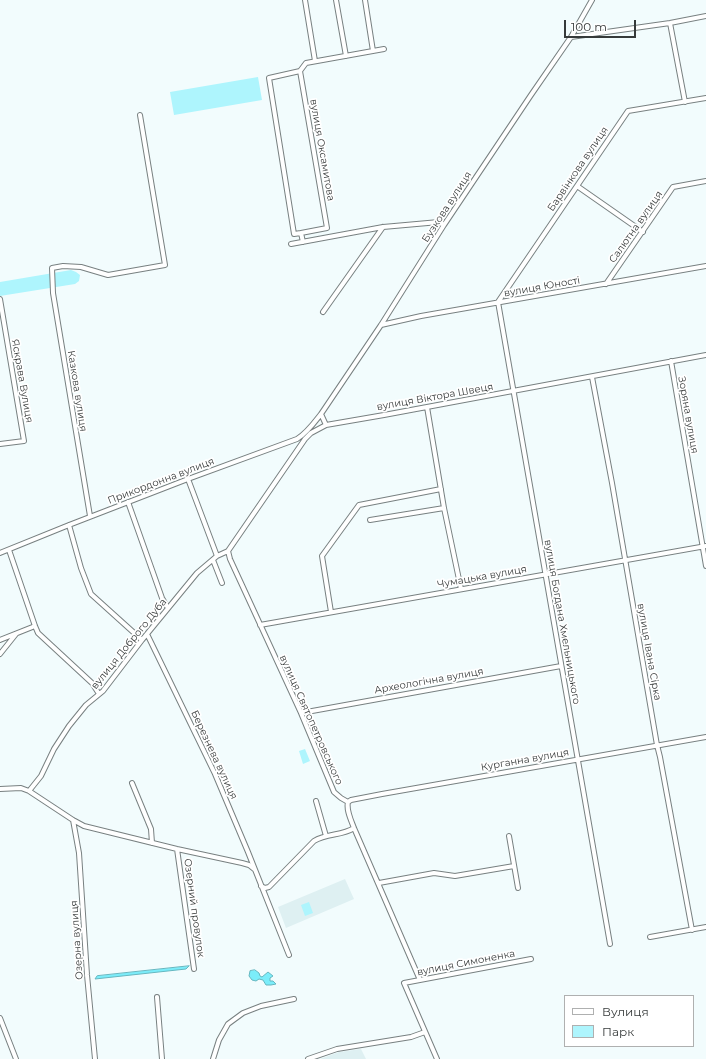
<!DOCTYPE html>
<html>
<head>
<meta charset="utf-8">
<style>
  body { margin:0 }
  #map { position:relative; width:706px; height:1059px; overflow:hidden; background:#f2fcfd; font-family:Montserrat,sans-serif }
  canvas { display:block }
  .legend { position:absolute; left:564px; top:995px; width:130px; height:52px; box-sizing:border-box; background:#fff; border:1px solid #afb0b0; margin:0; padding:5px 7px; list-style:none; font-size:12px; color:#363a3a }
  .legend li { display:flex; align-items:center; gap:8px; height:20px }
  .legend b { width:20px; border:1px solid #afb0b0 }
  .scale { position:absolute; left:564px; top:20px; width:72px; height:18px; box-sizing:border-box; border:2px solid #363a3a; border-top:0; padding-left:5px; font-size:12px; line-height:14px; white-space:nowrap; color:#363a3a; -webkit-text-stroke:3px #fff; paint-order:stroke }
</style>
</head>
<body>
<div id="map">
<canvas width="706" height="1059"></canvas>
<ul class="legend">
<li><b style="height:5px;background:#fff"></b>Вулиця</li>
<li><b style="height:11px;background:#aef5fd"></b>Парк</li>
</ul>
<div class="scale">100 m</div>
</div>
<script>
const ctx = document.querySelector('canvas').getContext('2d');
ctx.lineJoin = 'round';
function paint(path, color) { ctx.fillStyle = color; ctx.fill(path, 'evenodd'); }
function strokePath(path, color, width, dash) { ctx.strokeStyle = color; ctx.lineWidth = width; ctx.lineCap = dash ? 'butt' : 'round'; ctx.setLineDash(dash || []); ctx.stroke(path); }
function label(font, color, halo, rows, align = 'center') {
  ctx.font = font + ' Montserrat,sans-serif'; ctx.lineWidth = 3.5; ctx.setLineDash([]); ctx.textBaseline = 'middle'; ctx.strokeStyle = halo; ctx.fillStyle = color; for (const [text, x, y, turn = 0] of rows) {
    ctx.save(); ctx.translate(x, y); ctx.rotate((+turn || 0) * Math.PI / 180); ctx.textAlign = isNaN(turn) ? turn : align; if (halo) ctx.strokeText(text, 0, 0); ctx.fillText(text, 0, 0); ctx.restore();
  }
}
paint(new Path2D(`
  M 345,879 L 354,899 L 286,928 L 278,907 Z
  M 361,1049 L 366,1059 L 320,1059 L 339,1052 Z`), '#def0f2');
paint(new Path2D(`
  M 258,77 L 262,100 L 174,115 L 170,92 Z
  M 71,270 L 76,272 L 80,275 L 79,281 L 75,284 L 0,296 L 0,282 Z
  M 305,749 L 310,761 L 303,764 L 299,751 Z
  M 309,902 L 313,913 L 305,916 L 301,905 Z`), '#aef5fd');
const water = new Path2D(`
  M 189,966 L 186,969 L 95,979 L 97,976 Z
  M 255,970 L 259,973 L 260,976 L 262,977 L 268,972 L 273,976 L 270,978 L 270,981 L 273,981 L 276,984 L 271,985 L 266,985 L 263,980 L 259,979 L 256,981 L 252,980 L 249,976 L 250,971 Z`);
paint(water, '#7bedfa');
strokePath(water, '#66b7c0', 1);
const street = new Path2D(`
  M 305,0 L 315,61
  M 336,0 L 346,56
  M 365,0 L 373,51
  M 670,23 L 685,102
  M 571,37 L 670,23 L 706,16
  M 300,71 L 306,63 L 384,49
  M 577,186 L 643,232
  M 301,233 L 294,234 L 269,78 L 300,71 L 327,228 L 301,233 L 303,242
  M 291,244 L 383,227 L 439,222 L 444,225
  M 606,284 L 673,187 L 706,181
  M 0,299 L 24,441 L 0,444
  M 323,312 L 383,227
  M 381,325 L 421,316 L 706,266
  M 671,361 L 706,566
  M 592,377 L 612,483 L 657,745 L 660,757 L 692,930
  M 427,407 L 444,508 L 461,589
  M 326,425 L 321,414 L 381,325 L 444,225 L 531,95 L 571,37 L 592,0
  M 188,479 L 217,556
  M 128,502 L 162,598 L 168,608
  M 90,516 L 53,293 L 52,268 L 63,266 L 81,267 L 108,275 L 165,265 L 140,115
  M 370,520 L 444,508
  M 69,525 L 81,568 L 91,594 L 142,640
  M 9,550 L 35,626 L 38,633 L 92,683 L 99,694
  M 228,551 L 305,439 L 311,433 L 326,425 L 384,415 L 706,355
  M 228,551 L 230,559 L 301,713 L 334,792 L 341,798 L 348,802 C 346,810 351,820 354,828 L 420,980
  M 0,553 L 69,525 L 188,479 L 297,439 C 307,433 314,423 321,414
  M 213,560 L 222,583
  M 331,612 L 322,556 L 359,505 L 441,489
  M 260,625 L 706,546
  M 147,634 L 215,774 L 248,852 L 289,955
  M 0,640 L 35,626
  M 0,654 L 16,634
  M 301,713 L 561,666
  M 132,783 L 151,829 L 152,843
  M 0,789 L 21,788 L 29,791 L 73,820 L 84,826 L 177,849 L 242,863 L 249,865 L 254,869
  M 29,791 L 41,776 L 54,749 L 69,726 L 86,705 L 103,691 L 142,640 L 197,573 L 217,556 L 228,551
  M 316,801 L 326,836
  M 348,802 L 351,800 L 382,794 L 706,737
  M 73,820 L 79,853 L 87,975 L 95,1059
  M 509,836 L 518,888
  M 177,849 L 194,969
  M 379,883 L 434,873 L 455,876 L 514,866
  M 261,886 L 265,888 L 269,887 L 314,841 C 327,833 342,836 354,828
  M 650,937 L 706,927
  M 610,944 L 498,302 L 628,111 L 706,98
  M 157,997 L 162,1059
  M 0,1018 L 16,1059
  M 213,1059 L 219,1040 L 228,1024 L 243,1013 L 261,1006 L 294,999
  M 308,1059 L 337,1049 L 411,1037 L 425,1032
  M 437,1059 L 404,983 L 531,959`);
strokePath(street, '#788081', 6);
strokePath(street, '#fff', 4);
label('10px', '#363a3a', '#fff', [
  ["вулиця Оксамитова",322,150,80],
  ["Барвінкова вулиця",578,169,-56],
  ["Бузкова вулиця",447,207,-57],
  ["Салютна вулиця",636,227,-55],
  ["вулиця Юності",542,287,-10],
  ["Яскрава Вулиця",22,381,80],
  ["Казкова вулиця",77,391,81],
  ["вулиця Віктора Швеця",435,397,-10],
  ["Зоряна вулиця",688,415,80],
  ["Прикордонна вулиця",161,481,-21],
  ["Чумацька вулиця",482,577,-10],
  ["вулиця Богдана Хмельницького",562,622,80],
  ["вулиця Доброго Дуба",129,644,-51],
  ["вулиця Івана Сірка",649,652,80],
  ["Археологічна вулиця",429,681,-10],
  ["вулиця Святопетровського",311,720,66],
  ["Березнева вулиця",214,755,65],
  ["Курганна вулиця",525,760,-10],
  ["Озерний провулок",194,908,82],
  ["Озерна вулиця",77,940,-94],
  ["вулиця Симоненка",466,963,-11]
]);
</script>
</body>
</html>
